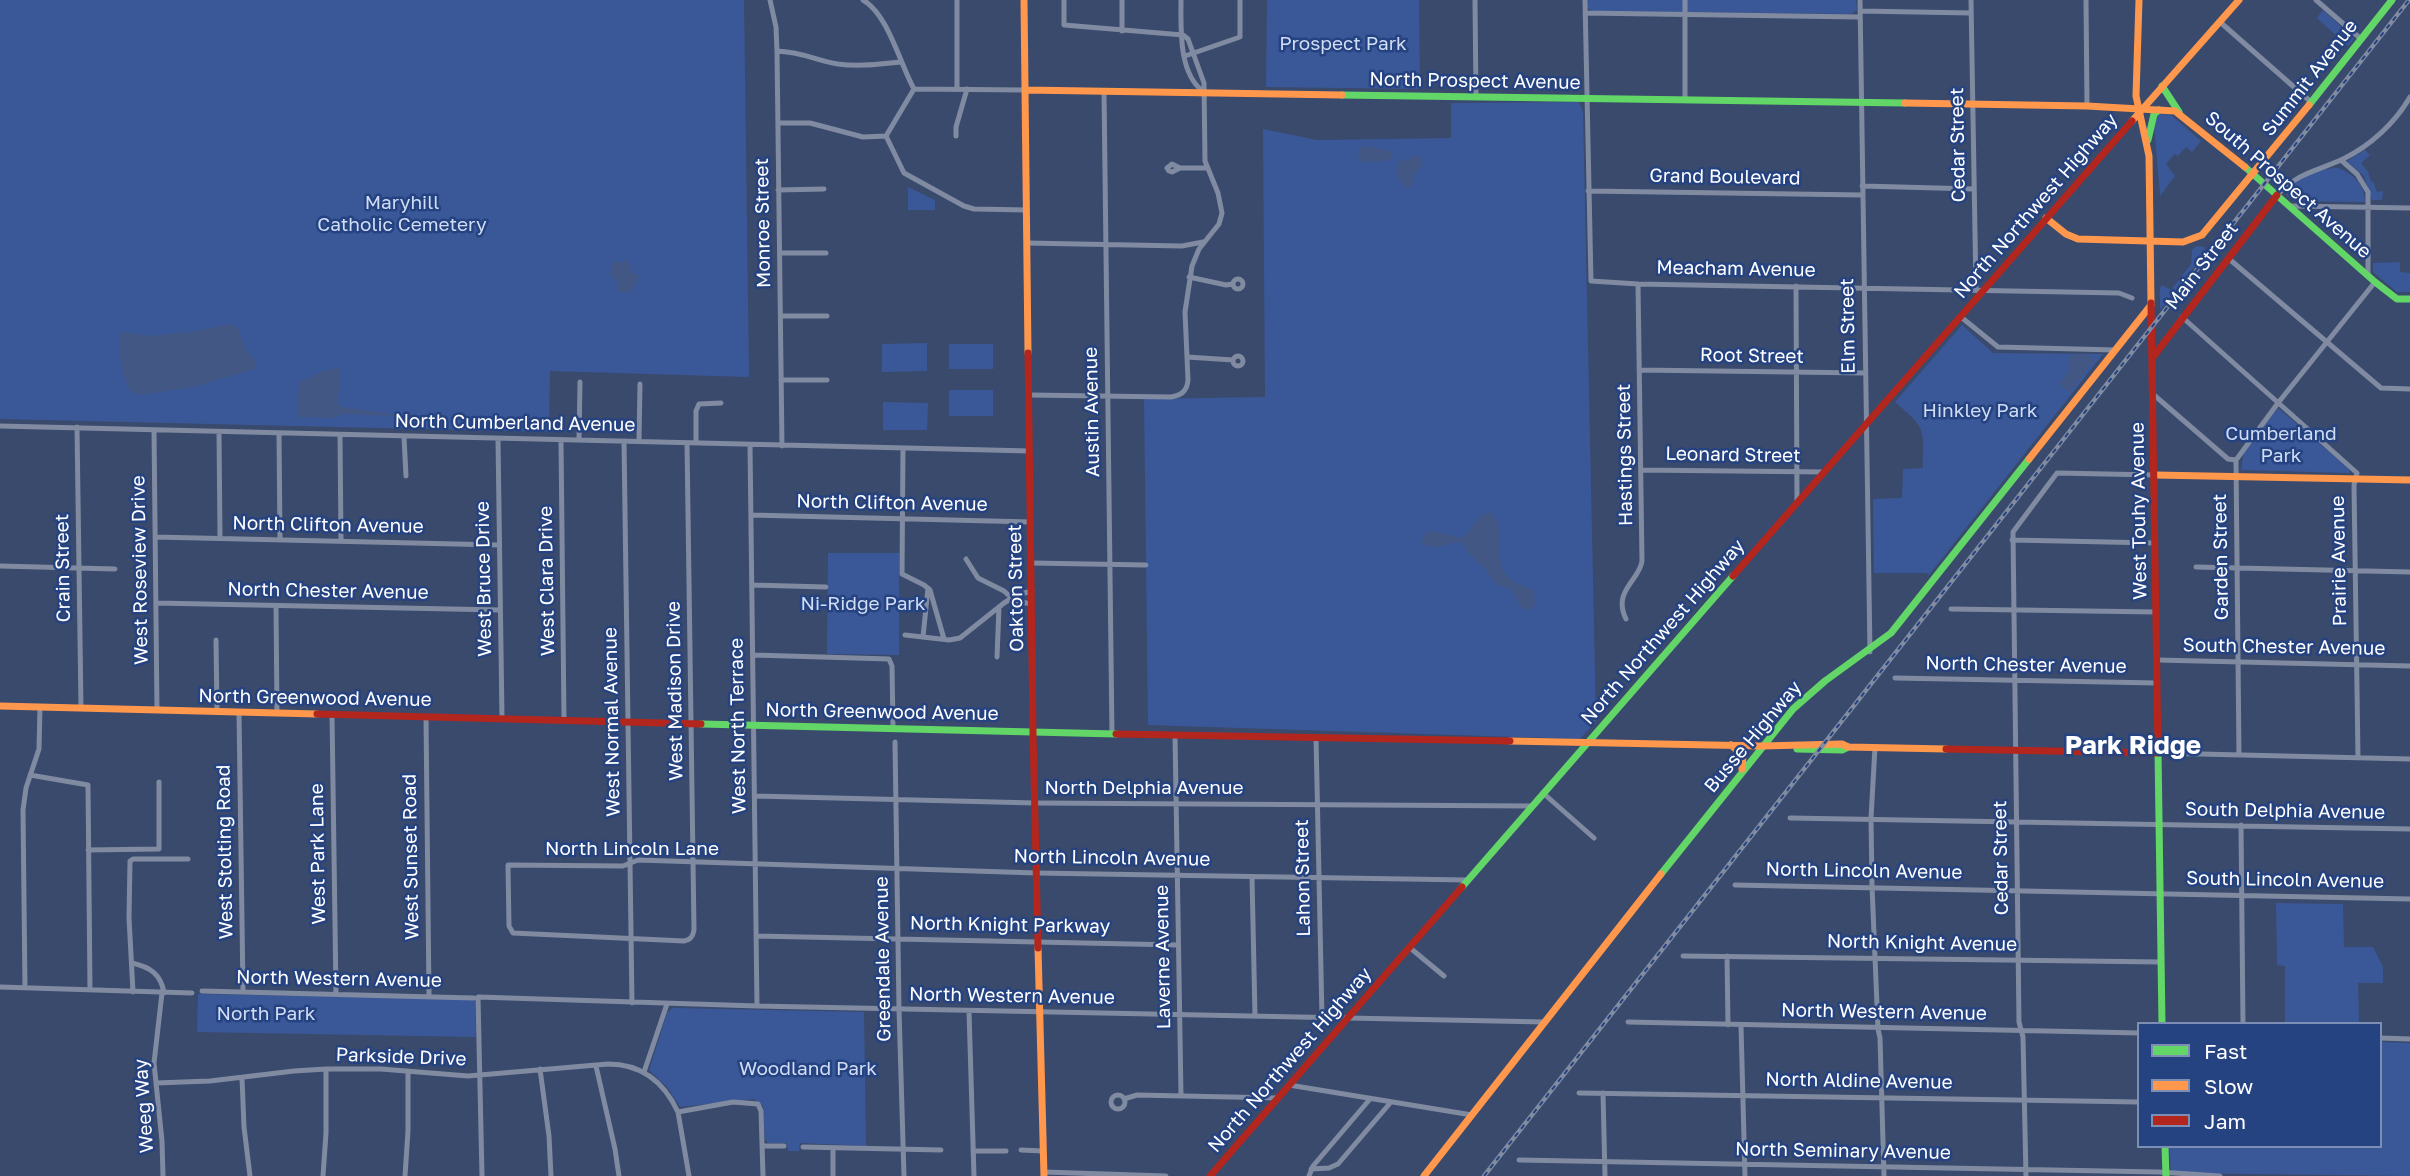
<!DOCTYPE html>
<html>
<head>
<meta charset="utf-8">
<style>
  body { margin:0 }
  #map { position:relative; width:2410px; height:1176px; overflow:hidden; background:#3a4a6c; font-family:"Golos Text",sans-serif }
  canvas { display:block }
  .legend { position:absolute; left:2137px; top:1022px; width:245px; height:126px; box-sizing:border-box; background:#254281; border:2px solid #7c8eb3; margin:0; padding:9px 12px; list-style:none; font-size:21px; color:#fff }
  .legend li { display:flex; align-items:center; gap:14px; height:35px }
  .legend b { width:35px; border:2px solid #7c8eb3 }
</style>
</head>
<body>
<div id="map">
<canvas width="2410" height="1176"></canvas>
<ul class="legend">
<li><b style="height:9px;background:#63d668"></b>Fast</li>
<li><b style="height:9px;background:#ff974d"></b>Slow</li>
<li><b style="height:9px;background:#b3261e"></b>Jam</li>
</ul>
</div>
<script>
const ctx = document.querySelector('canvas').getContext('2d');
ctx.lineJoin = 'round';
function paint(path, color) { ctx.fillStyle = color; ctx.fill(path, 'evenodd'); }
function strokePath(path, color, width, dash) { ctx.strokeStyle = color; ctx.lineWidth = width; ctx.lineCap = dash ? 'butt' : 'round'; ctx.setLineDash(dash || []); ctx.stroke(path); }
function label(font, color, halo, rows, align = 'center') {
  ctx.font = font + ' "Golos Text",sans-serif'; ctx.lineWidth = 5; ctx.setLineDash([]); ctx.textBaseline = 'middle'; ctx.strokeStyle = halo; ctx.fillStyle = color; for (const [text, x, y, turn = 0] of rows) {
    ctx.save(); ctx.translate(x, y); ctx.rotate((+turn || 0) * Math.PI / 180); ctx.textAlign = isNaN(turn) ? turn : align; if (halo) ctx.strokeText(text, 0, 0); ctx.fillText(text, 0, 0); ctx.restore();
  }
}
paint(new Path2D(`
  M 0,0 L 744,0 L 749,377 L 550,371 L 549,432 L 0,419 Z
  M 1267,0 L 1419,0 L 1420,89 L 1266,87 Z
  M 1588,0 L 1856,0 L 1857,10 L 1851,14 L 1591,11 L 1588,8 Z
  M 2323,10 L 2354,39 L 2348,46 L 2317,18 Z
  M 1579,102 L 1583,112 L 1596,721 L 1580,739 L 1148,725 L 1144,399 L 1265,397 L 1263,129 L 1317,140 L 1451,138 L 1451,103 Z
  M 2160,114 L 2171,115 L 2201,141 L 2192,152 L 2186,147 L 2178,156 L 2175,154 L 2166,164 L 2175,176 L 2160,196 L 2154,122 L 2156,116 Z
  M 2365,150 L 2370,155 L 2361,163 L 2368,172 L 2371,182 L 2373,181 L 2377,192 L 2383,191 L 2382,200 L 2372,200 L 2364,176 L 2347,161 Z
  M 2338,168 C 2354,174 2365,186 2365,202 L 2294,201 L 2286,195 C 2294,178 2320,168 2338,168 Z
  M 908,187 L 935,200 L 935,210 L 908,210 Z
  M 2196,246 L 2205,247 L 2204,255 L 2160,310 L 2160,288 L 2162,285 L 2171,290 L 2191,264 L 2192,250 Z
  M 2400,262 L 2400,272 L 2410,273 L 2410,292 L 2397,292 L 2373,272 L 2373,263 Z
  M 1962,325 L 1993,353 L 2103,354 L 1929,575 L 1926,573 L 1874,573 L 1873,499 L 1902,498 L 1903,469 L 1923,468 C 1923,426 1927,430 1895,402 Z
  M 927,343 L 927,371 L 882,372 L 882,344 Z
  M 949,344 L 993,344 L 993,369 L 949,369 Z
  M 949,390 L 993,390 L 993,416 L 949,416 Z
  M 883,402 L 928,403 L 927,430 L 883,430 Z
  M 2278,408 L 2349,469 L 2350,473 L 2241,470 L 2244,451 Z
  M 828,553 L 899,553 L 899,655 L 827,654 Z
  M 2276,903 L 2343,904 L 2344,947 L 2373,947 L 2383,967 L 2383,983 L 2358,983 L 2359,1024 L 2285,1024 L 2285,966 L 2277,965 Z
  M 198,994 L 475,999 L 476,1037 L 197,1032 Z
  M 672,1008 L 864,1012 L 866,1146 L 800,1143 L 799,1151 L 788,1151 L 787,1143 L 768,1143 L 765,1139 L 763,1106 L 754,1099 L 680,1107 L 668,1088 L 649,1070 L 667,1013 Z
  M 2380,1042 L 2410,1043 L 2410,1176 L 2173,1173 L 2171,1170 L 2169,1146 L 2380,1146 Z`), '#3a5898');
paint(new Path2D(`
  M 1364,146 L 1390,151 L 1393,156 L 1387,161 L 1361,162 L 1358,155 L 1359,149 Z
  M 1413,156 L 1419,156 L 1423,163 L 1415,174 L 1411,186 L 1407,188 C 1398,182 1394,167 1401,159 L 1408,160 Z
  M 626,260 L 630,263 L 631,272 L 639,276 L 632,290 L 626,293 L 617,290 L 617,283 L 610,273 L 613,262 L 618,261 L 622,263 Z
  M 231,324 L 238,329 L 247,352 L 257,362 L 255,369 L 194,387 L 140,395 L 130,391 C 123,375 115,348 122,332 L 148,336 L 191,332 Z
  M 2087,354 L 2094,360 L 2070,392 L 2059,384 L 2070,369 L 2069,355 Z
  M 338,368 L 340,371 L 338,404 L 341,407 L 418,417 L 343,414 L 334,418 L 297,417 L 299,382 L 326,370 Z
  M 1490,512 C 1508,526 1490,560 1509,578 C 1516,585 1526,585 1534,590 L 1535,605 L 1531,610 L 1521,608 L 1512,590 L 1496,584 L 1484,567 L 1467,552 L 1462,542 C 1447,541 1436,553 1421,543 L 1425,534 L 1431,531 L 1463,538 L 1482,515 Z`), '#425784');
strokePath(new Path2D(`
  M 770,0 L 776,27 L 777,51 L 782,446
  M 863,0 C 888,14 900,64 914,89
  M 957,0 L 957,89
  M 1064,0 L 1064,25 L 1183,35
  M 1122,0 L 1122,31
  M 1181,0 C 1181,28 1178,74 1204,92
  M 1475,0 L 1476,97
  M 1585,0 L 1591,281 L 1638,284 L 2119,293 L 2132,298
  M 1685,0 L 1685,100
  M 1860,0 L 1870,652
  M 1971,0 L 1976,290
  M 2086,0 L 2087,106
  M 2316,0 L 2361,39
  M 1860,11 L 1971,13
  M 1585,13 L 1860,17
  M 2220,22 L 2311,102
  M 777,51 C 802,52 815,60 838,64 C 859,67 879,64 900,62
  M 1185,56 L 1240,37 L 1240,0
  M 914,89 L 886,136 L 904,173 L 964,206 L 974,209 L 1027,210
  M 914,89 L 1025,90
  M 1104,91 L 1112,734
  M 778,123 L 810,123 L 863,137 L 886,136
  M 956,136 L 956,127 L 967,89
  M 2341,160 L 2357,174 L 2368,192 L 2368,275
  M 1180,168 L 1172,164 L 1167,168 L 1169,171 L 1172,172 L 1180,168 L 1207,168
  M 1862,186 L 1974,189
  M 778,190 L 824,189
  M 1588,191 L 1862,195
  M 2277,195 C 2301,171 2315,172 2343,159 C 2370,146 2395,123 2410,97
  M 2291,206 L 2410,208
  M 1027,243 L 1182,246 L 1203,242
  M 780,253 L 826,253
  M 2228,258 L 2381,388 L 2410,389
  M 1189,277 L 1226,285 L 1233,284
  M1233 284a5 5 0 1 1 10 0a5 5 0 1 1-10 0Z
  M 1796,286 L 1797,502
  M 781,316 L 827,316
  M 1961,317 L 1998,347 L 2115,350
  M 2182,317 L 2357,473 L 2354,485 L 2358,757
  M1233 361a5 5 0 1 1 10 0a5 5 0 1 1-10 0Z
  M 1187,357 L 1233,360
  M 1639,370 L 1865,373
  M 781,380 L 827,380
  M 1029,395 L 1171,397 C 1182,395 1187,391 1188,380 L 1185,312 L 1192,266 L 1199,249 L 1219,224 L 1222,213 L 1218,193 L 1205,161 L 1204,83 L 1188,39 L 1183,35
  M 2154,395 L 2228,459 L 2236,460
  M 0,426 L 1030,451
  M 77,427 L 81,708
  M 154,430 L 157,710
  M 219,432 L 220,538
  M 279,433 L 280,540
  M 340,435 L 341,541
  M 404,437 L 406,476
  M 498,439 L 502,719
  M 579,440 L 580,382
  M 561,441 L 564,720
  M 624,441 L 632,1003
  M 639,441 L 640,384
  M 687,443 C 689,605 691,767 694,930 C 693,936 691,940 684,941 L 513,933 L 509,926 L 508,865 L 623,866 L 638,860 L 1036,873 L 1467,880
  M 696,443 L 696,411 L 699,404 L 721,403
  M 750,445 L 757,1006
  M 903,449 L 902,574 L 924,585 L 930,590 L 944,639
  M 1641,470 L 1824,472
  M 751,515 L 1031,522
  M 155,537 L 499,545
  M 2012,540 L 2155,543
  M 966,559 L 978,578 L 1004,591 L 1015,601 L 1032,604
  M 1032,563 L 1146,565
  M 0,566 L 115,569
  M 2196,567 L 2410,572
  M 752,585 L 826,587
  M 156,603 L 500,610
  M 276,606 L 277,713
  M 1951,609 L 2156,612
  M 1626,619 C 1612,591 1640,580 1642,561 L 1638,284
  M 905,635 L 949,640 L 960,638 L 1004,603 L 1017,595 L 1032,591
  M 923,637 L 928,588
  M 216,640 L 217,712
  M 753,655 L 889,659 L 892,666 L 893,728
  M 997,657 L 999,607
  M 2157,660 L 2410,666
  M 1895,678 L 2157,683
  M 239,712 L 243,992
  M 332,714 L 336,994
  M 426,717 L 429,996
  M 1175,735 L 1181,1095
  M 1316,737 L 1322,1018
  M 895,742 L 899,1009 L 904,1176
  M 1875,747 L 1871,818 L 1872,886 L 1878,1029 L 1880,1038 L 1884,1176
  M 2158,753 L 2410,759
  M 2239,755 L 2236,460 L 2278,403 L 2375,282
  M 30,775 L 88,785 L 90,990
  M 1543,793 L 1594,838
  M 755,796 L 1035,803 L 1532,806
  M 1790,818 L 2410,829
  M 2241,825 L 2243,1024
  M 88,850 L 159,849 L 159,782
  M 1252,877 L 1255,1016
  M 1735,885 L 2410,899
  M 756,936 L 1178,945
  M 1409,947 L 1444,976
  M 1683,956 L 2161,962
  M 1727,956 L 1728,1025
  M 132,963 C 150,967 161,974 164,993
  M 0,987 L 192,993
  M 25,988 L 23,810 L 26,788 L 39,749 L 40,707
  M 202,991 L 474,998
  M 133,992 L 129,918 L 130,861 L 133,859 L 188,859
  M 162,993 L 154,1063 L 162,1141 L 163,1176
  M 969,1011 L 974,1176
  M 1628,1022 L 2139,1033
  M 1741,1026 L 1745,1176
  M 2380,1038 L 2410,1039
  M 596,1066 L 615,1149 L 619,1176
  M 540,1069 L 549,1136 L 551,1176
  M 644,1072 L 667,1004
  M 242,1078 L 244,1127 L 250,1176
  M 156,1083 L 210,1081 L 294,1071 L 326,1069 L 381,1069 L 468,1076 L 608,1064 C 642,1064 664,1082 678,1112 L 689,1176
  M 1289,1085 L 1472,1115
  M 1579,1093 L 2139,1102
  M 1603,1093 L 1605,1176
  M1111 1102a7 7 0 1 1 14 0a7 7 0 1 1-14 0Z
  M 1124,1099 L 1137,1095 L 1277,1098
  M 678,1112 L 733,1102 L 758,1104 L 761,1111 L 763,1176
  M 762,1146 L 784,1146
  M 803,1147 L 941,1150
  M 833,1148 L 833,1176
  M 1021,1150 L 1043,1151
  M 973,1151 L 1006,1151
  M 1519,1160 L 2159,1172 L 2220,1176
  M 1311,1169 L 1329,1168 L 1338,1164 L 1391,1102
  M 1044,1172 L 1166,1176
  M 323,1176 L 326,1133 L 326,1069
  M 405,1176 L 408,1131 L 408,1071
  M 482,1176 L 478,997 L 757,1006 L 1545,1022
  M 1309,1176 L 1313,1166 L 1370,1099
  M 2026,1176 L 2023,1037 L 2019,1022 L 2013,532 L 2057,473 L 2155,475`), '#808ba2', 5);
strokePath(new Path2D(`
  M 2162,86 L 2179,112
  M 1342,95 L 1905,103
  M 2309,105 L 2392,0
  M 2148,140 L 2154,114 L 2159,110
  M 2245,167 L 2375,282 L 2397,299 L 2410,299
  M 701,724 L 1116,734
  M 1797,749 L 1842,750 L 1848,747
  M 2158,751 L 2162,1024
  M 1661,874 L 1793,709 L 1825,681 L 1891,633 L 2029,459
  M 1462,887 L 1733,576
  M 2165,1146 L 2166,1176`), '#63d668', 7);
strokePath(new Path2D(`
  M 1024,0 L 1028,353
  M 2139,0 L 2136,96 L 2149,156 L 2151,303
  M 1025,90 L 1342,95
  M 1905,103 L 2087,106 L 2175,111 L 2245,167
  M 2132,121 L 2239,0
  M 2046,218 L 2066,234 L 2078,239 L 2183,242 L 2202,235 L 2309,105
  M 2029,459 L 2151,305
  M 2155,475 L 2410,480
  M 0,706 L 317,714
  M 1510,741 L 1762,746 L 1842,744 L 1848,747 L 1946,749
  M 1731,745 L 1743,756 L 1742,769
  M 1038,948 L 1044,1176
  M 1424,1176 L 1661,874`), '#ff974d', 7);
strokePath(new Path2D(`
  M 2151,303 L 2158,751
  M 1028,353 L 1033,732 L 1038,948
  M 2153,357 L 2277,195
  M 1733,576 L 2132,121
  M 317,714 L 701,724
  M 1116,734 L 1510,741
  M 1946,749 L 2158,753
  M 1210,1176 L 1462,887`), '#b3261e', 7);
const rail = new Path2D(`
  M 1484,1176 L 2409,0`);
strokePath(rail, '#818ba2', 4.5);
strokePath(rail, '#254281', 2, [5]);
label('19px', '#d0ddf5', '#254281', [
  ["Prospect Park",1343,44],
  ["Maryhill",402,203],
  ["Catholic Cemetery",402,225],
  ["Hinkley Park",1980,411],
  ["Cumberland",2281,434],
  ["Park",2281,456],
  ["Ni-Ridge Park",863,604],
  ["North Park",266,1014],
  ["Woodland Park",808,1069]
]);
label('19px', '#fff', '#254281', [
  ["Summit Avenue",2310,78,-52],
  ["North Prospect Avenue",1475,81,1],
  ["Cedar Street",1958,145,-91],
  ["Grand Boulevard",1725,177,1],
  ["South Prospect Avenue",2288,185,41],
  ["North Northwest Highway",2036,206,-49],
  ["Monroe Street",763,223,-91],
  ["Main Street",2202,266,-52],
  ["Meacham Avenue",1736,269,1],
  ["Elm Street",1848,326,-91],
  ["Root Street",1752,356,1],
  ["Austin Avenue",1092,412,-91],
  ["North Cumberland Avenue",515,423,1],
  ["Hastings Street",1625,455,-91],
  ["Leonard Street",1733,455,1],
  ["North Clifton Avenue",892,503,1],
  ["West Touhy Avenue",2139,511,-91],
  ["North Clifton Avenue",328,525,1],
  ["Garden Street",2221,557,-91],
  ["Prairie Avenue",2339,561,-91],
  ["Crain Street",63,568,-91],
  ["West Roseview Drive",140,570,-91],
  ["West Bruce Drive",484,579,-91],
  ["West Clara Drive",547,581,-91],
  ["Oakton Street",1016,588,-91],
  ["North Chester Avenue",328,591,1],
  ["North Northwest Highway",1663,632,-49],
  ["South Chester Avenue",2284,647,1],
  ["North Chester Avenue",2026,665,1],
  ["West Madison Drive",675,691,-91],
  ["North Greenwood Avenue",315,698,1],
  ["North Greenwood Avenue",882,712,1],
  ["West Normal Avenue",612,722,-91],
  ["West North Terrace",738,726,-91],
  ["Busse Highway",1753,737,-50],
  ["North Delphia Avenue",1144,788],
  ["South Delphia Avenue",2285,811,1],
  ["North Lincoln Lane",632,849],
  ["West Stolting Road",225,852,-91],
  ["West Park Lane",318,854,-91],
  ["West Sunset Road",411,857,-91],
  ["North Lincoln Avenue",1112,858,1],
  ["Cedar Street",2001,858,-91],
  ["North Lincoln Avenue",1864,871,1],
  ["Lahon Street",1303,878,-91],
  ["South Lincoln Avenue",2285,880,1],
  ["North Knight Parkway",1010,925,1],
  ["North Knight Avenue",1922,943,1],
  ["Laverne Avenue",1163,957,-91],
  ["Greendale Avenue",883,959,-91],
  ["North Western Avenue",339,979,1],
  ["North Western Avenue",1012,996,1],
  ["North Western Avenue",1884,1012,1],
  ["Parkside Drive",401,1057,2],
  ["North Northwest Highway",1290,1060,-49],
  ["North Aldine Avenue",1859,1081,1],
  ["Weeg Way",144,1106,-94],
  ["North Seminary Avenue",1843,1151,1]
]);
label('bold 26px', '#fff', '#254281', [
  ["Park Ridge",2133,746]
]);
</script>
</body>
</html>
